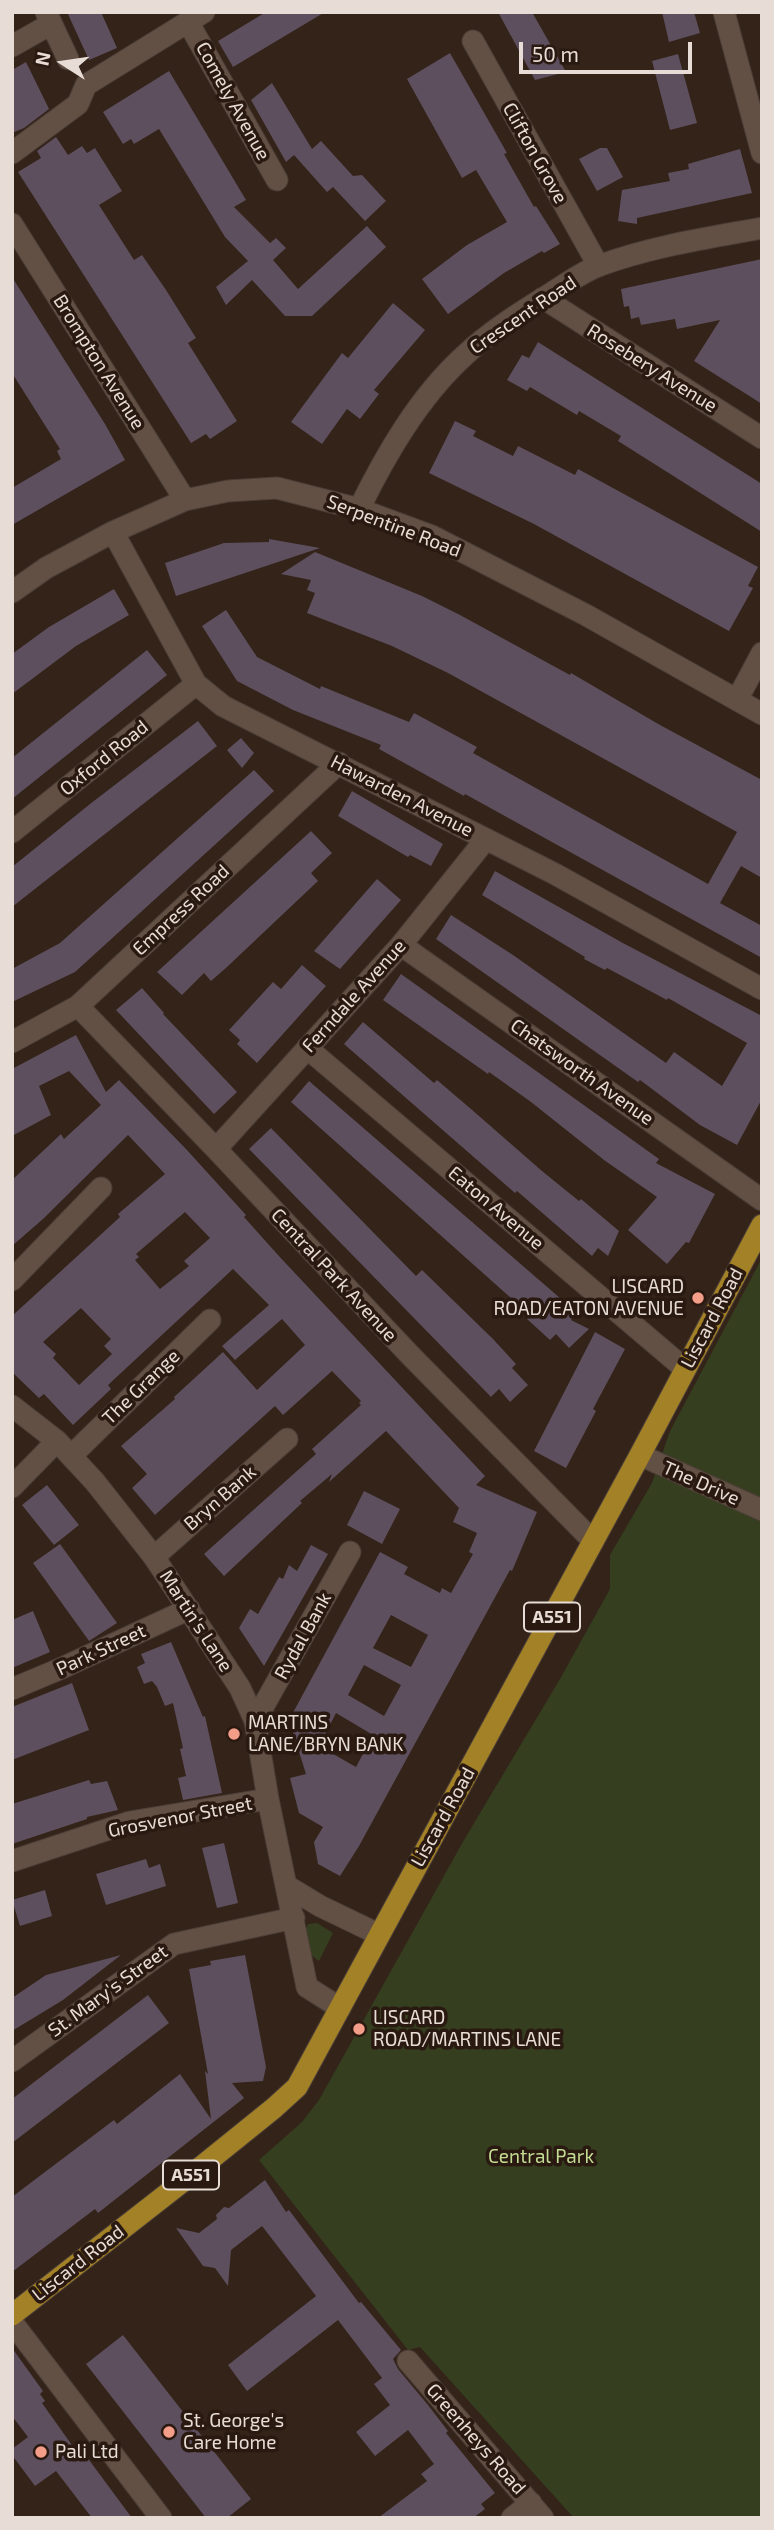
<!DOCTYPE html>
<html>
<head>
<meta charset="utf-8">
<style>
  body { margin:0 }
  #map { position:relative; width:774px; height:2530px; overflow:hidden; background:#332319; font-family:"Exo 2",sans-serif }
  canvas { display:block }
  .frame { position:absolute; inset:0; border:14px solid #e8ddd6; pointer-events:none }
  .north { position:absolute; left:28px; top:28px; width:70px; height:70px; -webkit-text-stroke:5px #291910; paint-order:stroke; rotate:282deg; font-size:19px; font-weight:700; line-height:28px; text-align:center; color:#e8ddd6 }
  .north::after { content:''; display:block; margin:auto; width:24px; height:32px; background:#e8ddd6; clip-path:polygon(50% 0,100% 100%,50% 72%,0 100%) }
  .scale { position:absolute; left:519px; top:42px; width:173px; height:32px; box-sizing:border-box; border:4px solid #e8ddd6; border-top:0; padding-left:9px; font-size:21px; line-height:24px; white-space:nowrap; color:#e8ddd6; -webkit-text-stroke:5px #291910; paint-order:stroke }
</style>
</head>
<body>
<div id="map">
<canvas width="774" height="2530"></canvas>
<div class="frame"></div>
<div class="north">N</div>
<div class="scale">50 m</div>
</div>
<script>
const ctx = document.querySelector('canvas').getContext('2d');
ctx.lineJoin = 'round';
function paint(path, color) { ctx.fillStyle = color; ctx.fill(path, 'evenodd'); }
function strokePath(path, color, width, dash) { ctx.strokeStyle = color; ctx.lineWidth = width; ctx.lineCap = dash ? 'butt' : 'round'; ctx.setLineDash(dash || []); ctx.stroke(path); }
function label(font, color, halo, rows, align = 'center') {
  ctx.font = font + ' "Exo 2",sans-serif'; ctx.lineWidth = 7; ctx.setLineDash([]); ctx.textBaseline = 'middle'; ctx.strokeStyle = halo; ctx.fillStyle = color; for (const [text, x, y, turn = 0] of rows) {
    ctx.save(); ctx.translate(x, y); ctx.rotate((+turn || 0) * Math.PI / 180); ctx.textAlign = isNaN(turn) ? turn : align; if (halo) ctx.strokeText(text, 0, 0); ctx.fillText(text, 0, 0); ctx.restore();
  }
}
paint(new Path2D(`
  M 762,1258 L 762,2518 L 574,2518 L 420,2347 L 408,2350 L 259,2160 L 302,2122 L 319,2100 L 464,1840 L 560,1679 L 610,1589 L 610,1555 L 652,1483 L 670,1431 Z
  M 317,1923 L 333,1933 L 319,1961 C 303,1948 299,1944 308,1924 Z`), '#353f1f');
paint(new Path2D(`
  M 67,12 L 101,12 L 117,48 L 89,60 Z
  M 266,12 L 325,12 L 233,67 L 218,41 Z
  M 498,12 L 532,12 L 566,72 L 535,80 Z
  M 662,12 L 694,12 L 700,33 L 669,42 Z
  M 450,53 L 507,153 L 504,154 L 534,207 L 536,206 L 560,244 L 544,253 L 542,251 L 504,273 L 448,314 L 422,279 L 467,245 L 507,222 L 476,170 L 462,178 L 407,79 Z
  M 678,54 L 697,123 L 670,130 L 652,61 Z
  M 26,62 L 49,109 L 24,128 L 12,133 L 12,70 Z
  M 169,71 L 246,200 L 234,207 L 270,243 L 276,238 L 286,248 L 273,260 L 298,289 L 367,226 L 386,247 L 312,316 L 285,316 L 252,280 L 226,305 L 216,287 L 248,261 L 225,237 L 159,129 L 134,144 L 131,139 L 123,144 L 103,112 Z
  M 272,83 L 312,149 L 321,141 L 353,176 L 362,175 L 386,201 L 365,221 L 333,187 L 327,192 L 294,155 L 286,162 L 251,100 Z
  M 56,137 L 68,155 L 82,146 L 87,153 L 95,148 L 122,191 L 99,205 L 134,260 L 142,255 L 166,290 L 196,338 L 188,343 L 237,421 L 210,439 L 206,434 L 191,443 L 18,172 L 41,158 L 37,151 Z
  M 600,148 L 607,148 L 623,177 L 597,191 L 579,159 Z
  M 740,149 L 752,193 L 637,218 L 637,224 L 618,221 L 622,190 L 670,181 L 668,173 L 689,169 L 688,164 Z
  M 762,259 L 762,404 L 694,361 L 720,320 L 677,329 L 675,319 L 641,325 L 639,317 L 631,319 L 629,306 L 624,307 L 621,289 Z
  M 12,277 L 105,424 L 125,460 L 12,525 L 12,488 L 61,459 L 57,451 L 60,449 L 12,373 Z
  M 393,303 L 425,330 L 374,390 L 379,394 L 360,419 L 347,409 L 322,444 L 291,422 L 342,353 L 348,358 Z
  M 538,342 L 762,484 L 762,532 L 618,441 L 621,436 L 579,411 L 577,415 L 530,387 L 527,391 L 507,380 L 522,355 L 529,358 Z
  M 455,421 L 476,431 L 473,436 L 513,456 L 518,446 L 575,475 L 578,469 L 758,567 L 748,586 L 753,588 L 729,631 L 534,524 L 429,473 Z
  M 269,539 L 320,548 L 176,596 L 165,563 L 224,543 L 269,542 Z
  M 315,552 L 422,596 L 460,615 L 570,675 L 571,673 L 660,725 L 762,780 L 762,878 L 741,866 L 720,903 L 762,926 L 762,958 L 465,794 L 464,796 L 379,749 L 381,745 L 293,710 L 237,681 L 202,626 L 226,610 L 257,657 L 320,689 L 321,686 L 409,722 L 414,713 L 477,747 L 473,753 L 708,884 L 737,832 L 448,673 L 392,646 L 307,613 L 315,593 L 307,590 L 311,580 L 281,574 Z
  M 114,589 L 129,615 L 76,646 L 12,694 L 12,654 L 49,627 Z
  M 147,650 L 167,675 L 12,799 L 12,758 Z
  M 198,721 L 217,746 L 12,907 L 12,867 L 90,804 Z
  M 241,738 L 254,753 L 242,768 L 227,750 Z
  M 254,770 L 274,791 L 75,972 L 12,1002 L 12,969 L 60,943 Z
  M 352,791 L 443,844 L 431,866 L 410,855 L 408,857 L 338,816 Z
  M 311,831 L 332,853 L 311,873 L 318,881 L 227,967 L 211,981 L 204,973 L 182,995 L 157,972 Z
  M 495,871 L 621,942 L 762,1016 L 762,1099 L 737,1145 L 700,1125 L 640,1080 L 638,1082 L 436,939 L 451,915 L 513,955 L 666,1063 L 674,1052 L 722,1086 L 747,1043 L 668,998 L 667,1000 L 607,968 L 605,970 L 584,959 L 585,957 L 482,895 Z
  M 377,879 L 401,900 L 340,969 L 314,951 Z
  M 302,965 L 326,986 L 257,1063 L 237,1044 L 240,1040 L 229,1030 L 273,982 L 281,989 Z
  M 401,974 L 659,1159 L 656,1163 L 715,1194 L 689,1243 L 686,1242 L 667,1264 L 628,1230 L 657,1197 L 604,1160 L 531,1102 L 489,1072 L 488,1074 L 383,1000 Z
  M 142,988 L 164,1013 L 163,1014 L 237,1092 L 214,1114 L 116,1010 Z
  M 363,1022 L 434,1083 L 437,1080 L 471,1109 L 542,1171 L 579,1201 L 581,1199 L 619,1231 L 608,1256 L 598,1248 L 592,1256 L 517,1191 L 515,1193 L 344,1044 Z
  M 76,1035 L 106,1092 L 119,1080 L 186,1149 L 246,1215 L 244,1217 L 278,1255 L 485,1476 L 476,1485 L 537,1512 L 512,1571 L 510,1570 L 359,1846 L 340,1876 L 318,1864 L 314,1842 L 323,1827 L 299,1813 L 290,1778 L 306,1774 L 289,1720 L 380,1552 L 408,1567 L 404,1574 L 440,1593 L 442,1588 L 451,1593 L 473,1554 L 469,1552 L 477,1533 L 453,1522 L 459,1508 L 386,1431 L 329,1482 L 332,1474 L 300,1501 L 302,1503 L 224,1576 L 204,1554 L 316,1454 L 312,1449 L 361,1405 L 359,1403 L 361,1401 L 332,1371 L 283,1415 L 275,1406 L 155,1515 L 132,1488 L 147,1474 L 121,1446 L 175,1399 L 174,1397 L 223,1352 L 257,1390 L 305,1345 L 282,1319 L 235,1360 L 222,1346 L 269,1305 L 233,1269 L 108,1385 L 111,1389 L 73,1425 L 44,1394 L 39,1398 L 12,1372 L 12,1316 L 120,1217 L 118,1214 L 165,1174 L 128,1135 L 43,1219 L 12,1246 L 12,1180 L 61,1134 L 64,1139 L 101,1105 L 69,1071 L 39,1086 L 51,1115 L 12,1136 L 12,1069 ZM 185,1212 L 210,1238 L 184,1261 L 189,1266 L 160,1289 L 135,1260 L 139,1257 L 136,1254 ZM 81,1308 L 111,1339 L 104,1346 L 112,1354 L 79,1385 L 53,1358 L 56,1354 L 43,1342 ZM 391,1615 L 428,1635 L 411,1667 L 373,1648 ZM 364,1665 L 401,1685 L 384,1716 L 348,1695 ZM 336,1713 L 373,1735 L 356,1767 L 319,1746 Z
  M 309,1081 L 575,1311 L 571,1320 L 589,1329 L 569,1348 L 556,1334 L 550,1340 L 527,1319 L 530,1315 L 291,1102 Z
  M 271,1128 L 416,1276 L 422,1270 L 493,1339 L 516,1364 L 512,1368 L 528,1385 L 510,1402 L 499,1389 L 491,1397 L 249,1149 Z
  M 595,1332 L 625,1349 L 593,1409 L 596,1411 L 566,1468 L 534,1451 Z
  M 47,1485 L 79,1525 L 54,1545 L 22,1505 Z
  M 364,1491 L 400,1509 L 382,1544 L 347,1525 Z
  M 60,1544 L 117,1623 L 89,1641 L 33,1563 Z
  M 311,1545 L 328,1554 L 264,1666 L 239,1628 L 250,1609 L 258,1614 L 279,1577 L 283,1579 L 289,1565 L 297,1571 Z
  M 33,1611 L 50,1652 L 12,1668 L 12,1620 Z
  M 171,1642 L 203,1717 L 205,1716 L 222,1793 L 183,1800 L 178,1778 L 186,1776 L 180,1749 L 183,1748 L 173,1703 L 165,1706 L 157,1687 L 152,1681 L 144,1684 L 137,1667 L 145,1663 L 141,1654 Z
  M 72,1683 L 89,1730 L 12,1760 L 12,1707 Z
  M 89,1780 L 91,1784 L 107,1781 L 118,1810 L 87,1817 L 87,1819 L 12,1844 L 12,1804 Z
  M 224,1843 L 238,1903 L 217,1908 L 202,1848 Z
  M 146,1859 L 149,1868 L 160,1864 L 166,1886 L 106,1905 L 96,1874 Z
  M 45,1890 L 52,1916 L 20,1926 L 12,1900 Z
  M 121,1955 L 63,2000 L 12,2031 L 12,1998 L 46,1975 Z
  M 245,1955 L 266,2067 L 263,2081 L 232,2083 L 244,2098 L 98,2213 L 95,2209 L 12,2272 L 12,2197 L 37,2178 L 114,2120 L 117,2124 L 180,2074 L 211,2119 L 205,2071 L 208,2074 L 189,1969 L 211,1965 L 210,1961 Z
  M 148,1995 L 169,2023 L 12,2143 L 12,2099 Z
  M 265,2180 L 286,2212 L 289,2210 L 359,2303 L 361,2302 L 401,2350 L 393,2359 L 398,2369 L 428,2405 L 448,2431 L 446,2433 L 495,2493 L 481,2504 L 485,2509 L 473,2518 L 378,2518 L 427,2481 L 421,2474 L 434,2464 L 408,2430 L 375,2456 L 356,2432 L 390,2405 L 374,2384 L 382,2378 L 338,2320 L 247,2391 L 228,2365 L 316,2296 L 262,2226 L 231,2250 L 228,2286 L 215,2268 L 203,2266 L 176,2228 L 199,2233 L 217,2219 L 216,2215 L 224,2207 L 229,2208 Z
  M 123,2335 L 251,2499 L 227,2518 L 206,2518 L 86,2364 Z
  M 12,2348 L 43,2391 L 40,2394 L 45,2401 L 42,2403 L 74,2448 L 78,2445 L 132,2518 L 92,2518 L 56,2471 L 35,2486 L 12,2455 L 12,2449 L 28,2437 L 12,2416 Z`), '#5d4f5d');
const street = new Path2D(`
  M 46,12 L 68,59
  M 724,12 L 762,153
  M 188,22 L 277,180
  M 473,41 L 598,265
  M 12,46 L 51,24
  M 12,153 L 78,104 L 86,85 L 204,12
  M 12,224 L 185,500
  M 543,298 L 762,438
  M 359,509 C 386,454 419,397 464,356 C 489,332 521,312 550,294 C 566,284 583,271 601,265 C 653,246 708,238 762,228
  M 113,532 L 196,684 L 223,706 L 555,874 L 762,989
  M 12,592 L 46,568 L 113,532 L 185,500 L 228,491 L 277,488 L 359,509 L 432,536 L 586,615 L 762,714
  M 737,700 L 762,653
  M 12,832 L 196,684
  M 401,945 L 762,1200
  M 78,1006 L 216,1149 L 410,1355 L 593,1541
  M 12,1042 L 78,1006 L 339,763
  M 307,1048 L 685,1369
  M 216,1149 L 401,945 L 486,839
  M 12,1280 L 101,1188
  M 12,1406 L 57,1441 L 95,1482 L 154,1557 L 240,1688 L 255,1721 L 268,1799 L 307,1987 L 340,2008
  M 72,1455 L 210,1320
  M 640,1455 L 762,1510
  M 12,1487 L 57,1441
  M 154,1557 L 287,1439
  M 12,1689 L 62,1668 L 189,1609
  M 255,1721 L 350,1552
  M 12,1861 L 130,1822 L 268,1799
  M 287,1886 L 320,1906 L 378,1934
  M 12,2061 L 174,1944 L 294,1918
  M 12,2322 L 161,2518
  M 408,2361 L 543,2518
  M 512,2518 L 531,2503`);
const primary = new Path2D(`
  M 12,2315 L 186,2179 L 274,2108 L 297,2087 L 640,1455 L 762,1225`);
strokePath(street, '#4b3e36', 23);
strokePath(primary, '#4b3e36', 23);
strokePath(street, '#625045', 21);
strokePath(primary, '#a38127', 21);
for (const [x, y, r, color] of [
  [698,1298,7,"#f49e89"],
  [234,1734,7,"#f49e89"],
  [359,2029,7,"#f49e89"],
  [169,2432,7,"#f49e89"],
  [41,2452,7,"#f49e89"]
]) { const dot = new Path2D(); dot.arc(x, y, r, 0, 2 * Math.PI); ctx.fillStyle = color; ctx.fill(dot); strokePath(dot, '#291910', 2.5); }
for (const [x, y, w] of [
  [552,1617,56],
  [191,2175,56]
]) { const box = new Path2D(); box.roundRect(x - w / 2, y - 14.5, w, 29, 5); ctx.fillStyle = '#291910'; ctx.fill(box); strokePath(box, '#e8ddd6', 2); }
label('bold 18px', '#e8ddd6', null, [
  ["A551",552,1617],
  ["A551",191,2175]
]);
label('19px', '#e8ddd6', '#291910', [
  ["Comely Avenue",233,101,61],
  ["Clifton Grove",535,153,61],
  ["Crescent Road",523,315,-34],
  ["Brompton Avenue",99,362,58],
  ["Rosebery Avenue",652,368,32],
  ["Serpentine Road",394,526,21],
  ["Oxford Road",104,758,-39],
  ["Hawarden Avenue",402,796,27],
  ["Empress Road",181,910,-43],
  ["Ferndale Avenue",354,996,-48],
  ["Chatsworth Avenue",582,1072,35],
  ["Eaton Avenue",496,1208,40],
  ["Central Park Avenue",334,1275,47],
  ["Liscard Road",712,1318,-62],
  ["The Grange",141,1387,-44],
  ["The Drive",701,1483,24],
  ["Bryn Bank",220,1498,-41],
  ["Martin's Lane",196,1621,57],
  ["Rydal Bank",303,1636,-61],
  ["Park Street",101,1650,-25],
  ["Grosvenor Street",180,1817,-11],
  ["Liscard Road",443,1817,-61],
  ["St. Mary's Street",108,1991,-36],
  ["Liscard Road",78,2263,-38],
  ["Greenheys Road",476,2439,49]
]);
label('19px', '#e8ddd6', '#291910', [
  ["LISCARD",684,1287,"right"],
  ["ROAD/EATON AVENUE",684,1309,"right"],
  ["MARTINS",248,1723],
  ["LANE/BRYN BANK",248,1745],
  ["LISCARD",373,2018],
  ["ROAD/MARTINS LANE",373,2040],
  ["St. George's",183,2421],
  ["Care Home",183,2443],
  ["Pali Ltd",55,2452]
], 'left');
label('19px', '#c3dc93', '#291910', [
  ["Central Park",541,2157]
]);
</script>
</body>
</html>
